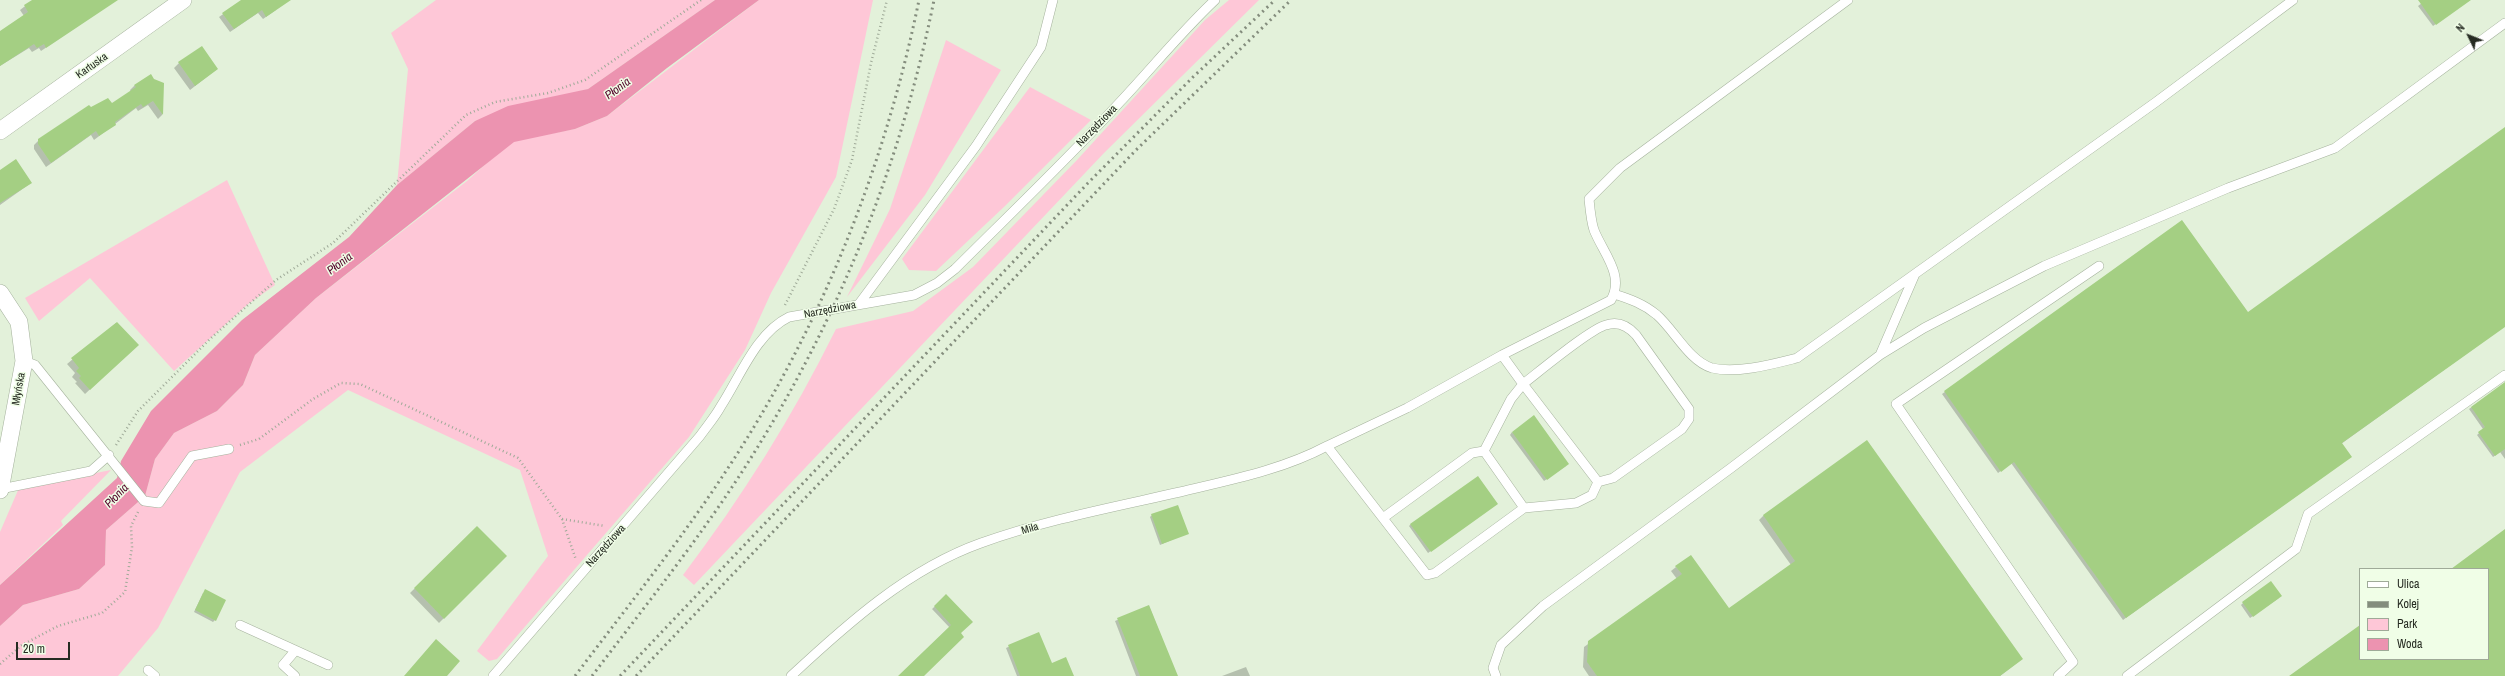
<!DOCTYPE html>
<html>
<head>
<meta charset="utf-8">
<style>
  body { margin:0 }
  #map { position:relative; width:2505px; height:676px; overflow:hidden; background:#e3f1da; font-family:"Archivo Narrow",sans-serif }
  canvas { display:block }
  .legend { position:absolute; left:2359px; top:568px; width:130px; height:92px; box-sizing:border-box; background:#f0fee7; border:1px solid #9faa98; margin:0; padding:5px 7px; list-style:none; font-size:12px; color:#262b22 }
  .legend li { display:flex; align-items:center; gap:8px; height:20px }
  .legend b { width:20px; border:1px solid #9faa98 }
  .north { position:absolute; left:2449px; top:16px; width:40px; height:40px; -webkit-text-stroke:3px #f0fee7; paint-order:stroke; rotate:313deg; font-size:11px; font-weight:700; line-height:16px; text-align:center; color:#262b22 }
  .north::after { content:''; display:block; margin:auto; width:14px; height:18px; background:#262b22; clip-path:polygon(50% 0,100% 100%,50% 72%,0 100%) }
  .scale { position:absolute; left:16px; top:642px; width:54px; height:18px; box-sizing:border-box; border:2px solid #262b22; border-top:0; padding-left:5px; font-size:12px; line-height:14px; white-space:nowrap; color:#262b22; -webkit-text-stroke:3px #f0fee7; paint-order:stroke }
</style>
</head>
<body>
<div id="map">
<canvas width="2505" height="676"></canvas>
<ul class="legend">
<li><b style="height:5px;background:#fff"></b>Ulica</li>
<li><b style="height:5px;background:#848d7d"></b>Kolej</li>
<li><b style="height:11px;background:#fec7d7"></b>Park</li>
<li><b style="height:11px;background:#ec93b0"></b>Woda</li>
</ul>
<div class="north">N</div>
<div class="scale">20 m</div>
</div>
<script>
const ctx = document.querySelector('canvas').getContext('2d');
ctx.lineJoin = 'round';
function paint(path, color) { ctx.fillStyle = color; ctx.fill(path, 'evenodd'); }
function strokePath(path, color, width, dash) { ctx.strokeStyle = color; ctx.lineWidth = width; ctx.lineCap = dash ? 'butt' : 'round'; ctx.setLineDash(dash || []); ctx.stroke(path); }
function label(font, color, halo, rows, align = 'center') {
  ctx.font = font + ' "Archivo Narrow",sans-serif'; ctx.lineWidth = 3; ctx.setLineDash([]); ctx.textBaseline = 'middle'; ctx.strokeStyle = halo; ctx.fillStyle = color; for (const [text, x, y, turn = 0] of rows) {
    ctx.save(); ctx.translate(x, y); ctx.rotate((+turn || 0) * Math.PI / 180); ctx.textAlign = isNaN(turn) ? turn : align; if (halo) ctx.strokeText(text, 0, 0); ctx.fillText(text, 0, 0); ctx.restore();
  }
}
paint(new Path2D(`
  M 436,0 L 715,0 L 588,89 L 475,121 L 397,185 L 408,69 L 391,33 Z
  M 759,0 L 873,0 L 836,177 L 771,293 L 745,350 L 689,437 L 497,659 L 489,661 L 477,651 L 548,556 L 520,470 L 348,390 L 240,472 L 158,628 L 118,676 L 0,676 L 0,626 L 23,605 L 79,589 L 105,565 L 106,530 L 145,496 L 155,459 L 174,433 L 217,411 L 243,385 L 255,355 L 316,298 L 467,181 L 511,141 L 575,129 L 607,116 Z
  M 1229,0 L 1259,0 L 1104,153 L 694,585 L 683,575 C 742,497 793,416 836,329 L 913,311 L 973,267 L 1077,160 L 1205,20 Z
  M 946,40 L 1001,70 L 925,195 L 847,297 L 890,209 Z
  M 1030,87 L 1091,120 L 1005,206 L 936,271 L 909,270 L 902,259 Z
  M 227,180 L 275,285 L 247,305 L 174,371 L 90,278 L 39,321 L 25,298 Z
  M 111,470 L 61,521 L 63,525 L 0,585 L 0,532 L 19,488 Z`), '#fec7d7');
paint(new Path2D(`
  M 715,0 L 759,0 L 667,68 L 607,116 L 575,129 L 514,142 L 316,298 L 255,355 L 243,385 L 217,411 L 174,433 L 155,459 L 145,496 L 106,530 L 105,565 L 79,589 L 23,605 L 0,626 L 0,585 L 117,478 L 121,461 L 151,411 L 242,320 L 349,237 L 397,185 L 475,121 L 508,106 L 588,89 Z`), '#ec93b0');
paint(new Path2D(`
  M 33,0 L 117,0 L 41,51 L 39,48 L 32,52 L 29,48 L 0,66 L 0,32 L 24,16 L 20,10 Z
  M 243,0 L 275,0 L 276,10 L 263,19 L 258,13 L 230,32 L 219,17 Z
  M 2426,0 L 2470,0 L 2433,26 L 2418,6 Z
  M 179,63 L 217,69 L 190,90 L 174,68 Z
  M 153,80 L 163,84 L 162,115 L 158,119 L 148,105 L 138,111 L 136,108 L 94,140 L 91,135 L 46,167 L 34,149 L 34,145 L 39,140 L 90,108 L 111,105 L 131,92 L 130,90 L 135,85 Z
  M 2505,129 L 2505,326 L 2341,444 L 2348,459 L 2123,620 L 2011,463 L 1998,473 L 1942,394 L 2182,221 L 2248,314 Z
  M 0,170 L 31,183 L 0,205 Z
  M 116,323 L 132,350 L 85,394 L 75,383 L 77,382 L 72,377 L 75,373 L 67,364 Z
  M 2505,383 L 2505,459 L 2500,452 L 2493,457 L 2477,435 L 2483,429 L 2469,409 Z
  M 1512,432 L 1566,466 L 1544,481 L 1510,435 Z
  M 1495,505 L 1428,553 L 1409,526 L 1411,524 Z
  M 1152,515 L 1188,533 L 1160,545 L 1150,517 Z
  M 1764,515 L 2022,659 L 2000,676 L 1589,676 L 1583,667 L 1584,647 L 1677,579 L 1671,571 L 1676,567 L 1728,610 L 1791,565 L 1759,520 Z
  M 477,527 L 506,556 L 439,623 L 410,593 Z
  M 203,593 L 215,620 L 213,622 L 194,612 Z
  M 946,596 L 960,633 L 922,676 L 899,676 L 950,628 L 932,609 Z
  M 2279,598 L 2250,618 L 2241,605 L 2243,603 Z
  M 1149,606 L 1177,676 L 1136,676 L 1115,621 Z
  M 1038,633 L 1051,664 L 1073,676 L 1017,676 L 1006,648 Z
  M 1246,667 L 1250,676 L 1222,676 Z`), '#0003');
paint(new Path2D(`
  M 32,0 L 118,0 L 46,48 L 44,44 L 37,48 L 34,44 L 0,66 L 0,31 L 28,12 L 24,5 Z
  M 241,0 L 291,0 L 266,17 L 262,10 L 234,29 L 222,13 Z
  M 2418,0 L 2471,0 L 2436,25 Z
  M 202,46 L 218,69 L 195,86 L 178,62 Z
  M 151,74 L 154,79 L 164,83 L 163,115 L 153,101 L 143,107 L 141,104 L 115,122 L 116,125 L 99,136 L 96,131 L 51,163 L 38,144 L 38,139 L 89,105 L 91,107 L 108,98 L 112,103 L 136,87 L 134,85 Z
  M 2505,127 L 2505,327 L 2342,443 L 2352,457 L 2126,618 L 2014,462 L 2001,472 L 1944,391 L 2182,220 L 2248,312 Z
  M 16,159 L 32,183 L 0,203 L 0,170 Z
  M 117,322 L 139,345 L 90,390 L 79,378 L 81,376 L 76,371 L 79,368 L 71,358 Z
  M 2505,382 L 2505,449 L 2495,456 L 2478,432 L 2485,427 L 2471,407 Z
  M 1534,415 L 1569,464 L 1547,480 L 1512,432 Z
  M 1867,440 L 2023,659 L 2000,676 L 1597,676 L 1587,662 L 1588,641 L 1682,574 L 1675,566 L 1691,555 L 1729,608 L 1795,561 L 1763,515 Z
  M 1478,476 L 1498,504 L 1431,552 L 1410,524 Z
  M 1178,505 L 1189,534 L 1162,544 L 1151,514 Z
  M 477,526 L 507,556 L 444,619 L 414,588 Z
  M 2505,529 L 2505,676 L 2289,676 L 2360,625 L 2360,659 L 2488,659 L 2488,569 L 2451,569 Z
  M 2271,581 L 2282,596 L 2253,617 L 2242,602 Z
  M 205,589 L 226,600 L 216,621 L 195,610 Z
  M 946,594 L 973,622 L 961,633 L 964,637 L 924,676 L 898,676 L 951,625 L 934,606 Z
  M 1149,605 L 1178,676 L 1140,676 L 1117,618 Z
  M 1039,632 L 1052,663 L 1066,657 L 1074,676 L 1020,676 L 1008,645 Z
  M 436,639 L 460,661 L 447,676 L 404,676 Z`), '#a4cf83');
const service = new Path2D(`
  M 1614,294 C 1630,299 1644,304 1657,315 C 1675,331 1689,361 1712,368 C 1737,374 1773,364 1797,358 L 2156,102 L 2293,0
  M 859,304 L 976,146 L 1041,47 L 1053,0
  M 1502,355 L 1523,384 C 1540,371 1590,329 1606,325 C 1618,321 1628,326 1636,335 L 1689,409 L 1689,419 L 1682,429 L 1613,478 L 1598,482
  M 1880,355 L 1915,274
  M 24,361 L 35,365 L 144,501 L 159,503 L 192,456 L 229,449
  M 1327,446 L 1407,408 L 1502,355 L 1611,300 C 1625,275 1603,253 1594,230 C 1591,221 1590,209 1589,199 L 1620,168 L 1848,0
  M 1484,451 L 1524,508
  M 0,489 L 91,471 L 109,455
  M 240,625 L 328,665
  M 148,670 L 155,676
  M 295,676 L 283,665 L 295,651
  M 493,676 L 700,436 C 707,426 715,417 721,406 C 740,377 756,333 789,317 L 914,295 L 937,283 L 955,269 C 1010,214 1067,160 1120,102 C 1152,68 1181,32 1215,0
  M 791,676 C 847,624 908,569 981,543 C 1045,520 1114,507 1180,492 C 1230,480 1282,470 1327,446 L 1427,575 L 1435,573 L 1524,508 L 1576,503 L 1592,495 L 1598,482 L 1523,384 L 1511,399 L 1484,451 L 1472,453 L 1383,518
  M 1496,676 L 1493,668 L 1501,645 L 1543,606 L 1731,468 L 1880,355 L 1924,328 L 2044,266 L 2228,188 L 2335,148 L 2505,23
  M 2058,676 L 2073,662 L 1896,404 L 2099,266
  M 2127,676 L 2296,549 L 2308,514 L 2505,375`);
const minor = new Path2D(`
  M 0,131 L 183,0
  M 0,293 L 19,322 L 24,361 L 0,490`);
strokePath(service, '#a5b29d', 10);
strokePath(minor, '#a5b29d', 18);
strokePath(new Path2D(`
  M 785,305 L 834,209 L 852,160 L 871,63 L 887,0
  M 116,445 L 138,411 L 210,339 L 276,280 L 333,243 L 466,115 L 495,102 L 548,93 L 585,80 L 701,0
  M 240,445 L 259,439 L 313,399 L 341,383 L 360,384 L 518,458 L 562,519 L 576,560
  M 562,519 L 605,526
  M 0,664 L 22,645 L 58,626 L 102,613 L 125,592 L 132,547 L 131,526 L 138,512`), '#9faa98', 2.5, [1, 3]);
strokePath(service, '#fff', 9);
strokePath(minor, '#fff', 17);
strokePath(new Path2D(`
  M 575,676 C 627,607 681,540 728,468 C 821,327 885,166 919,0
  M 592,676 C 642,610 695,544 740,475 C 834,330 900,169 934,0
  M 620,676 L 1088,183 L 1193,77 L 1275,0
  M 636,676 L 1136,150 L 1291,0`), '#848d7d', 3, [2, 4]);
label('11px', '#262b22', '#f0fee7', [
  ["Kartuska",92,66,-35],
  ["Narzędziowa",1097,126,-46],
  ["Narzędziowa",830,310,-11],
  ["Młyńska",19,389,-80],
  ["Miła",1030,529,-16],
  ["Narzędziowa",606,546,-48]
]);
label('italic 12px', '#53032a', '#f0fee7', [
  ["Płonia",618,89,-36],
  ["Płonia",340,264,-37],
  ["Płonia",117,496,-46]
]);
</script>
</body>
</html>
